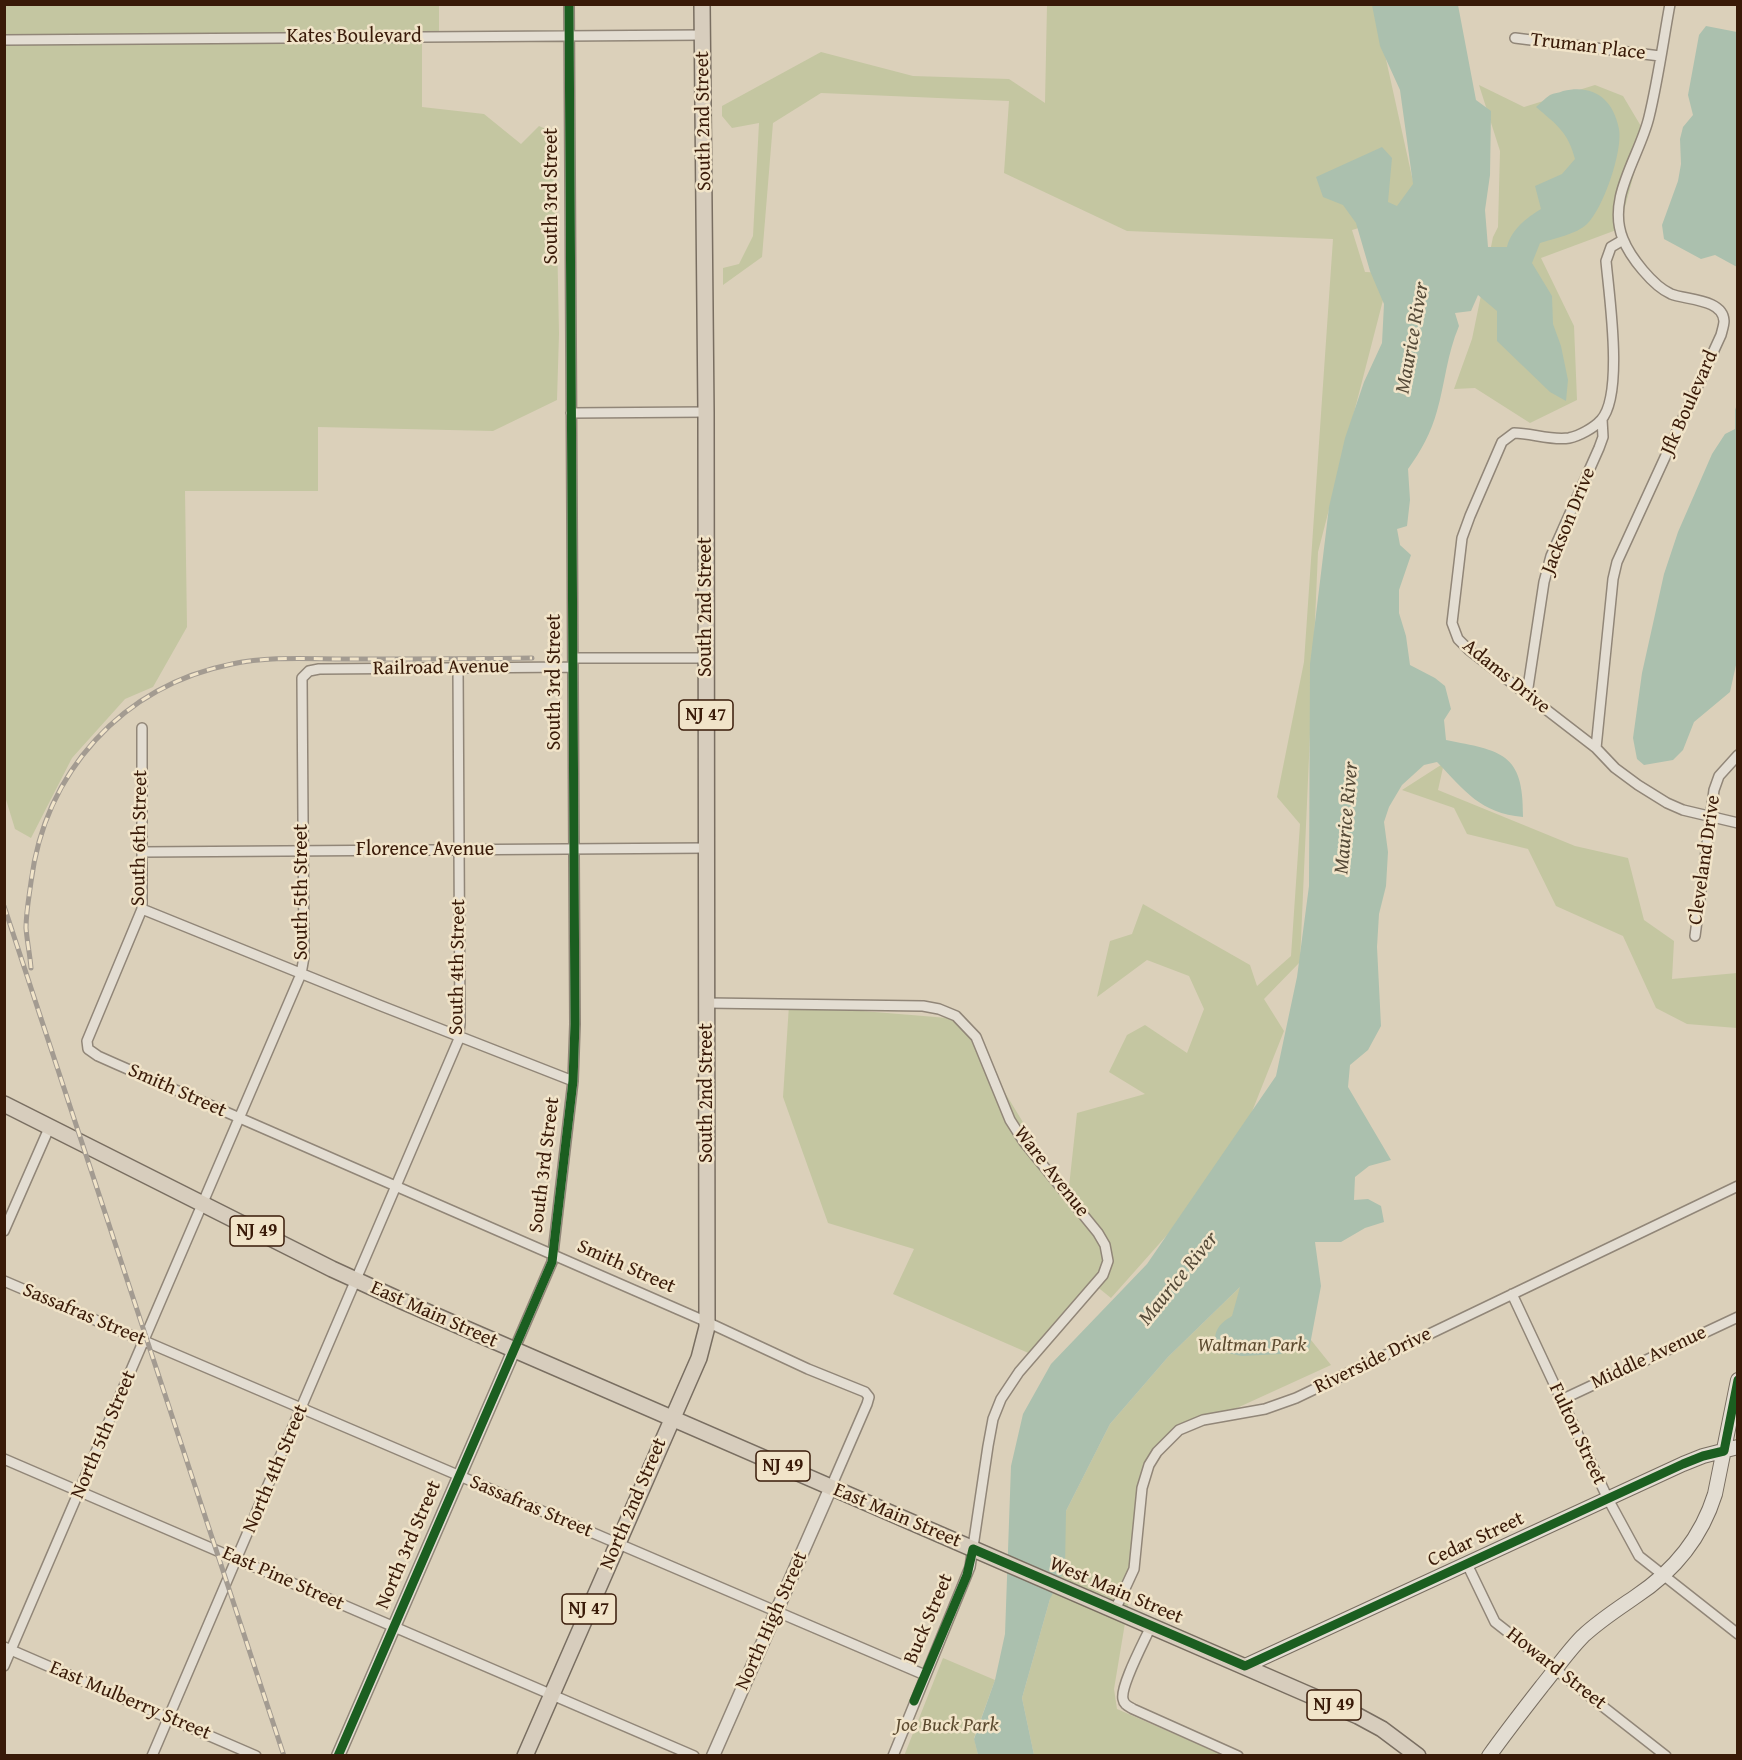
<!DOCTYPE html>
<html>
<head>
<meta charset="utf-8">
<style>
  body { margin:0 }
  #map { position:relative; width:1742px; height:1760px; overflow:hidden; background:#dbd0ba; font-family:"Gentium Book Plus",serif }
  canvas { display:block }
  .frame { position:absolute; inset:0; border:6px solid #391a08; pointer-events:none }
</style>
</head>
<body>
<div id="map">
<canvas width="1742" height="1760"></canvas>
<div class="frame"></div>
</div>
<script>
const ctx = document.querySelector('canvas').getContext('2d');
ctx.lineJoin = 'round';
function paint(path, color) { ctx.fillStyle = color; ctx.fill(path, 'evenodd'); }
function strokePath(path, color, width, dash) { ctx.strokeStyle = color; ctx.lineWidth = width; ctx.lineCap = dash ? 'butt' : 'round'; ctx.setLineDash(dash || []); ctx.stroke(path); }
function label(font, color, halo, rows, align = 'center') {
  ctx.font = font + ' "Gentium Book Plus",serif'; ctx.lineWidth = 5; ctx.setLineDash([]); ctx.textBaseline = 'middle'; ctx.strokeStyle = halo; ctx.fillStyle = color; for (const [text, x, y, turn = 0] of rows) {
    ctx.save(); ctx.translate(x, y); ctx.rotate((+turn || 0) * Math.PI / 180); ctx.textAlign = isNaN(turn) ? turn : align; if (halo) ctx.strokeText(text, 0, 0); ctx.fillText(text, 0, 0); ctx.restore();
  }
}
paint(new Path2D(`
  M 4,5 L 439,5 L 439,36 L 422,37 L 422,107 L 484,114 L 521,144 L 539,126 L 555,133 L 559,334 L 557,400 L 493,431 L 318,427 L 318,491 L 185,491 L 187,627 L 153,687 L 125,699 L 72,758 L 31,838 L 15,829 L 4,793 Z
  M 1047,5 L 1374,5 L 1416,195 L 1403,215 L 1352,230 L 1365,272 L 1390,273 L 1318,552 L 1300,962 L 1264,999 L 1284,1031 L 1232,1162 L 1111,1298 L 1095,1285 L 1033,1355 L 893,1294 L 914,1249 L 828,1223 L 783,1097 L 789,1005 L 960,1019 L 1068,1196 L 1077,1113 L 1145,1094 L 1109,1072 L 1127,1035 L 1145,1025 L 1187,1053 L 1204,1009 L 1189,976 L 1147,960 L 1097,997 L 1110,941 L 1132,934 L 1143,904 L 1250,965 L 1257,986 L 1291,956 L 1300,824 L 1277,797 L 1304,662 L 1333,239 L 1127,231 L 1004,173 L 1009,101 L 821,93 L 773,123 L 762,257 L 723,285 L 723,268 L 739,264 L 753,236 L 759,123 L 732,128 L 722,116 L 722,106 L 821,52 L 913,76 L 1009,79 L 1045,103 Z
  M 1479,85 L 1524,107 L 1595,85 L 1623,96 L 1645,133 L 1619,229 L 1541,258 L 1574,326 L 1577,400 L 1530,423 L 1475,388 L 1454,389 L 1472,339 L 1493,237 L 1498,227 L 1500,151 Z
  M 1444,763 L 1438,790 L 1575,846 L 1628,858 L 1644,920 L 1674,941 L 1672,979 L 1737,973 L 1737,1028 L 1687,1024 L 1656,1008 L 1623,936 L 1556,906 L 1528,849 L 1467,834 L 1454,808 L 1402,790 Z
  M 1241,1286 L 1279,1300 L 1331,1365 L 1169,1439 L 1148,1459 L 1134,1569 L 1114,1689 L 1117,1709 L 1223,1755 L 1034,1755 L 1022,1698 L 1050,1599 L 1066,1511 L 1110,1424 L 1168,1357 Z
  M 943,1658 L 995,1680 L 974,1738 L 978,1755 L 904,1756 Z`), '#c4c6a1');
paint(new Path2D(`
  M 1372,5 L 1458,5 L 1476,100 L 1491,111 L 1490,175 L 1485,210 L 1488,247 L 1507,247 C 1511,230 1526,218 1541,209 L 1535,186 L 1562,174 L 1575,159 C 1568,132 1557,125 1536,107 C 1540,104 1545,98 1550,95 C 1554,93 1559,93 1563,91 C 1594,84 1613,99 1619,129 C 1623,151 1603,209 1587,224 C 1577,234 1553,239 1540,243 L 1532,263 L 1552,296 L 1553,324 L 1561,346 L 1568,380 L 1566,401 L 1550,392 L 1497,341 L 1497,311 L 1478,295 L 1471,311 L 1455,313 L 1459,326 C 1447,354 1445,383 1437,411 C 1431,433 1421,451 1408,469 L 1410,500 L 1407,526 L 1397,529 L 1400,545 L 1411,555 L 1399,590 L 1399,613 L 1406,636 L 1410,665 L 1435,678 L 1445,686 L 1451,709 L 1444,720 L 1446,740 C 1501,751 1524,752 1523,817 C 1480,813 1465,791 1437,762 L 1424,765 L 1402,785 L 1389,807 L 1384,822 L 1388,852 L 1386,886 L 1379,914 L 1377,947 L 1381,1026 L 1368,1050 L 1350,1065 L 1348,1087 L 1391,1160 L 1369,1166 L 1355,1177 L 1354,1200 L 1368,1199 L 1381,1206 L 1384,1222 L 1365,1228 L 1341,1242 L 1315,1242 L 1321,1286 L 1309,1350 L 1292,1344 L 1281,1354 L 1242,1356 L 1217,1351 C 1212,1333 1217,1325 1232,1316 L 1240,1287 L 1168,1357 L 1110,1424 L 1066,1511 L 1065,1569 L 1050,1599 L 1022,1698 L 1034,1755 L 978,1755 L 974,1739 L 995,1680 L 1005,1634 L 1011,1466 L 1023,1414 L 1051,1364 L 1147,1264 L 1276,1076 L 1297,977 L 1309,886 L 1310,664 L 1329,507 L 1345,438 L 1364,382 L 1382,343 L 1384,304 L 1370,271 L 1356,223 L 1343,205 L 1323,197 L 1316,177 L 1382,147 L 1392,158 L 1388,202 L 1397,206 L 1413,184 L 1400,90 L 1380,46 Z
  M 1706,26 L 1737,32 L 1737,267 L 1715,255 L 1701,259 L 1664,239 L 1662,225 L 1678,181 L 1681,164 L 1680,139 L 1683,127 L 1693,115 L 1688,95 L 1699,35 Z
  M 1737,404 L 1738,656 L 1730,692 L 1694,722 L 1683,750 L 1673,760 L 1644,765 L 1637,759 L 1633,738 L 1642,673 L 1664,574 L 1678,532 L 1712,454 L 1725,434 L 1735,429 L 1735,410 Z`), '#abc0ae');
const minor = new Path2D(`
  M 1515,38 L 1660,56
  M 4,40 L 703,35
  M 1623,240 L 1611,247 L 1606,261 C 1609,295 1624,395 1601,420 C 1594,428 1579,436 1569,438 C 1552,441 1531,433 1514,433 L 1502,442 L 1470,516 L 1462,538 L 1452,623 L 1458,639 L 1469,650 L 1596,748 L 1615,768 L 1638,785 L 1667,803 L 1683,810 L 1738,823
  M 571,413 L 706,412
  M 573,658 L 706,658
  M 1527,694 L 1544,582 L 1551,556 L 1599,448 L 1603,437 L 1602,419
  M 142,728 L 142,909 L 87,1041 L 88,1049 L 98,1056 L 116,1064 L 707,1322 L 808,1369 L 865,1392 L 869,1397 L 867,1404 L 831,1487
  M 1596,748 L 1613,579 L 1617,562 L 1721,335 C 1722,331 1724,325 1724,321 C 1723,299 1686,300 1671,294 C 1653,286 1630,257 1623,239 C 1606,198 1640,156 1649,117 C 1658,80 1663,42 1670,4
  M 143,852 L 707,848
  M 142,909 L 379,1005 L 573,1081
  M 1695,936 L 1714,790 L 1719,776 L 1738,755
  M 707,1003 L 923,1006 L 939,1009 L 956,1016 L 976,1037 L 1010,1120 L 1024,1142 L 1098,1233 L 1105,1245 L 1108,1261 L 1103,1275 L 1019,1372 L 1001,1399 L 993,1419 L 988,1446 L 970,1567 L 893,1756
  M 4,1231 L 50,1126
  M 4,1281 L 925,1675
  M 1512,1294 L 1608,1499 L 1639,1556 L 1738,1634
  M 514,1350 L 552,1262 L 573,1081 L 575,1024 L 569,4
  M 1561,1400 L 1738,1317
  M 4,1459 L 694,1756
  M 1467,1564 L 1495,1622 L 1666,1756
  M 1115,1610 L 1134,1569 L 1142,1488 L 1149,1465 L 1157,1452 L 1179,1430 L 1203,1420 L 1265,1409 L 1296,1398 L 1738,1186
  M 1151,1626 C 1145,1640 1120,1686 1123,1699 C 1124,1705 1128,1706 1133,1709 L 1238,1756
  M 4,1647 L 256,1756
  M 4,1666 L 301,974 L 304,957 L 302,678 L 309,671 L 319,669 L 573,667
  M 152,1756 L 458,1041 L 460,1024 L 458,668`);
const tertiary = new Path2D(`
  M 338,1756 L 514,1350
  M 713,1756 L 831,1487`);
const secondary = new Path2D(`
  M 1245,1666 L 1683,1464 L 1703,1456 L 1738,1447
  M 1489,1756 C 1506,1732 1524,1709 1542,1686 C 1556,1669 1568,1651 1583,1636 C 1599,1621 1616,1610 1635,1597 C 1673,1572 1701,1539 1715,1494 L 1738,1380`);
const primary = new Path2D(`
  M 525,1756 L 699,1358 L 707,1327 L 706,412 L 702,4`);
const trunk = new Path2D(`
  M 4,1104 L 332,1269 L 402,1301 L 1358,1716 L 1382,1729 L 1418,1756`);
strokePath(minor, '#918678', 12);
strokePath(tertiary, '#918678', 15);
strokePath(secondary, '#796e61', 16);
strokePath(primary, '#796e61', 18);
strokePath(trunk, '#796e61', 18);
strokePath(minor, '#e3ddd2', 9);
strokePath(tertiary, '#e3ddd2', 12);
strokePath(secondary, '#e3ddd2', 14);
strokePath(primary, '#d7cdbd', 15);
strokePath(trunk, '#d7cdbd', 15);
const rail = new Path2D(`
  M 4,906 L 284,1756
  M 31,968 C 30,955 27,941 26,928 C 26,913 29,897 31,882 C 45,772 122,686 232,664 C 270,656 308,659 346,659 C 408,659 470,659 532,658`);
strokePath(rail, '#a39b91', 5);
strokePath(rail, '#f1e4c9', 3, [9]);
strokePath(new Path2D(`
  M 914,1701 L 967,1575 L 973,1549 L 1245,1666 L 1683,1464 L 1703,1456 L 1724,1451 L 1738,1380
  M 338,1756 L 552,1262 L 573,1081 L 575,1024 L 569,4`), '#1b5e20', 9);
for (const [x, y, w] of [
  [706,715,54],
  [257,1231,54],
  [783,1466,54],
  [589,1609,54],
  [1334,1705,54]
]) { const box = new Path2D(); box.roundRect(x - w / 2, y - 15, w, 30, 4.5); ctx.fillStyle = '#f1e4c9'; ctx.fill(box); strokePath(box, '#391a08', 1.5); }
label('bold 18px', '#391a08', null, [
  ["NJ 47",706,715],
  ["NJ 49",257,1231],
  ["NJ 49",783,1466],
  ["NJ 47",589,1609],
  ["NJ 49",1334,1705]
]);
label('20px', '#391a08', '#f1e4c9', [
  ["Kates Boulevard",354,37],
  ["Truman Place",1588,47,7],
  ["South 2nd Street",704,121,-91],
  ["South 3rd Street",552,196,-90],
  ["Jfk Boulevard",1690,403,-66],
  ["Jackson Drive",1569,521,-68],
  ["South 2nd Street",706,607,-90],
  ["Railroad Avenue",441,668,-1],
  ["Adams Drive",1506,677,39],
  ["South 3rd Street",555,682,-90],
  ["South 6th Street",140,838,-89],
  ["Florence Avenue",425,850],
  ["Cleveland Drive",1705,860,-82],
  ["South 5th Street",302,892,-90],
  ["South 4th Street",458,967,-89],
  ["Smith Street",177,1091,24],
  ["South 2nd Street",707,1093,-90],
  ["South 3rd Street",545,1165,-83],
  ["Ware Avenue",1051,1172,52],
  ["Smith Street",626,1267,24],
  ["Sassafras Street",84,1315,23],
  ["East Main Street",434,1315,24],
  ["Middle Avenue",1649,1358,-25],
  ["Riverside Drive",1373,1361,-26],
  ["Fulton Street",1577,1434,65],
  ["North 5th Street",104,1435,-67],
  ["North 4th Street",276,1469,-67],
  ["North 2nd Street",634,1504,-67],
  ["Sassafras Street",531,1507,23],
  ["East Main Street",897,1516,23],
  ["Cedar Street",1476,1540,-25],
  ["North 3rd Street",409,1545,-67],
  ["East Pine Street",283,1579,24],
  ["West Main Street",1116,1591,23],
  ["Buck Street",929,1619,-67],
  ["North High Street",772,1621,-66],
  ["Howard Street",1556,1669,38],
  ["East Mulberry Street",130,1701,23]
]);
label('italic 20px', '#5d4b30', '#f1e4c9', [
  ["Waltman Park",1252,1346],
  ["Joe Buck Park",947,1726]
]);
label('italic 21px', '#554a38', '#f1e4c9', [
  ["Maurice River",1413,338,-80],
  ["Maurice River",1347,818,-85],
  ["Maurice River",1179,1279,-51]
]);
</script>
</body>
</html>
